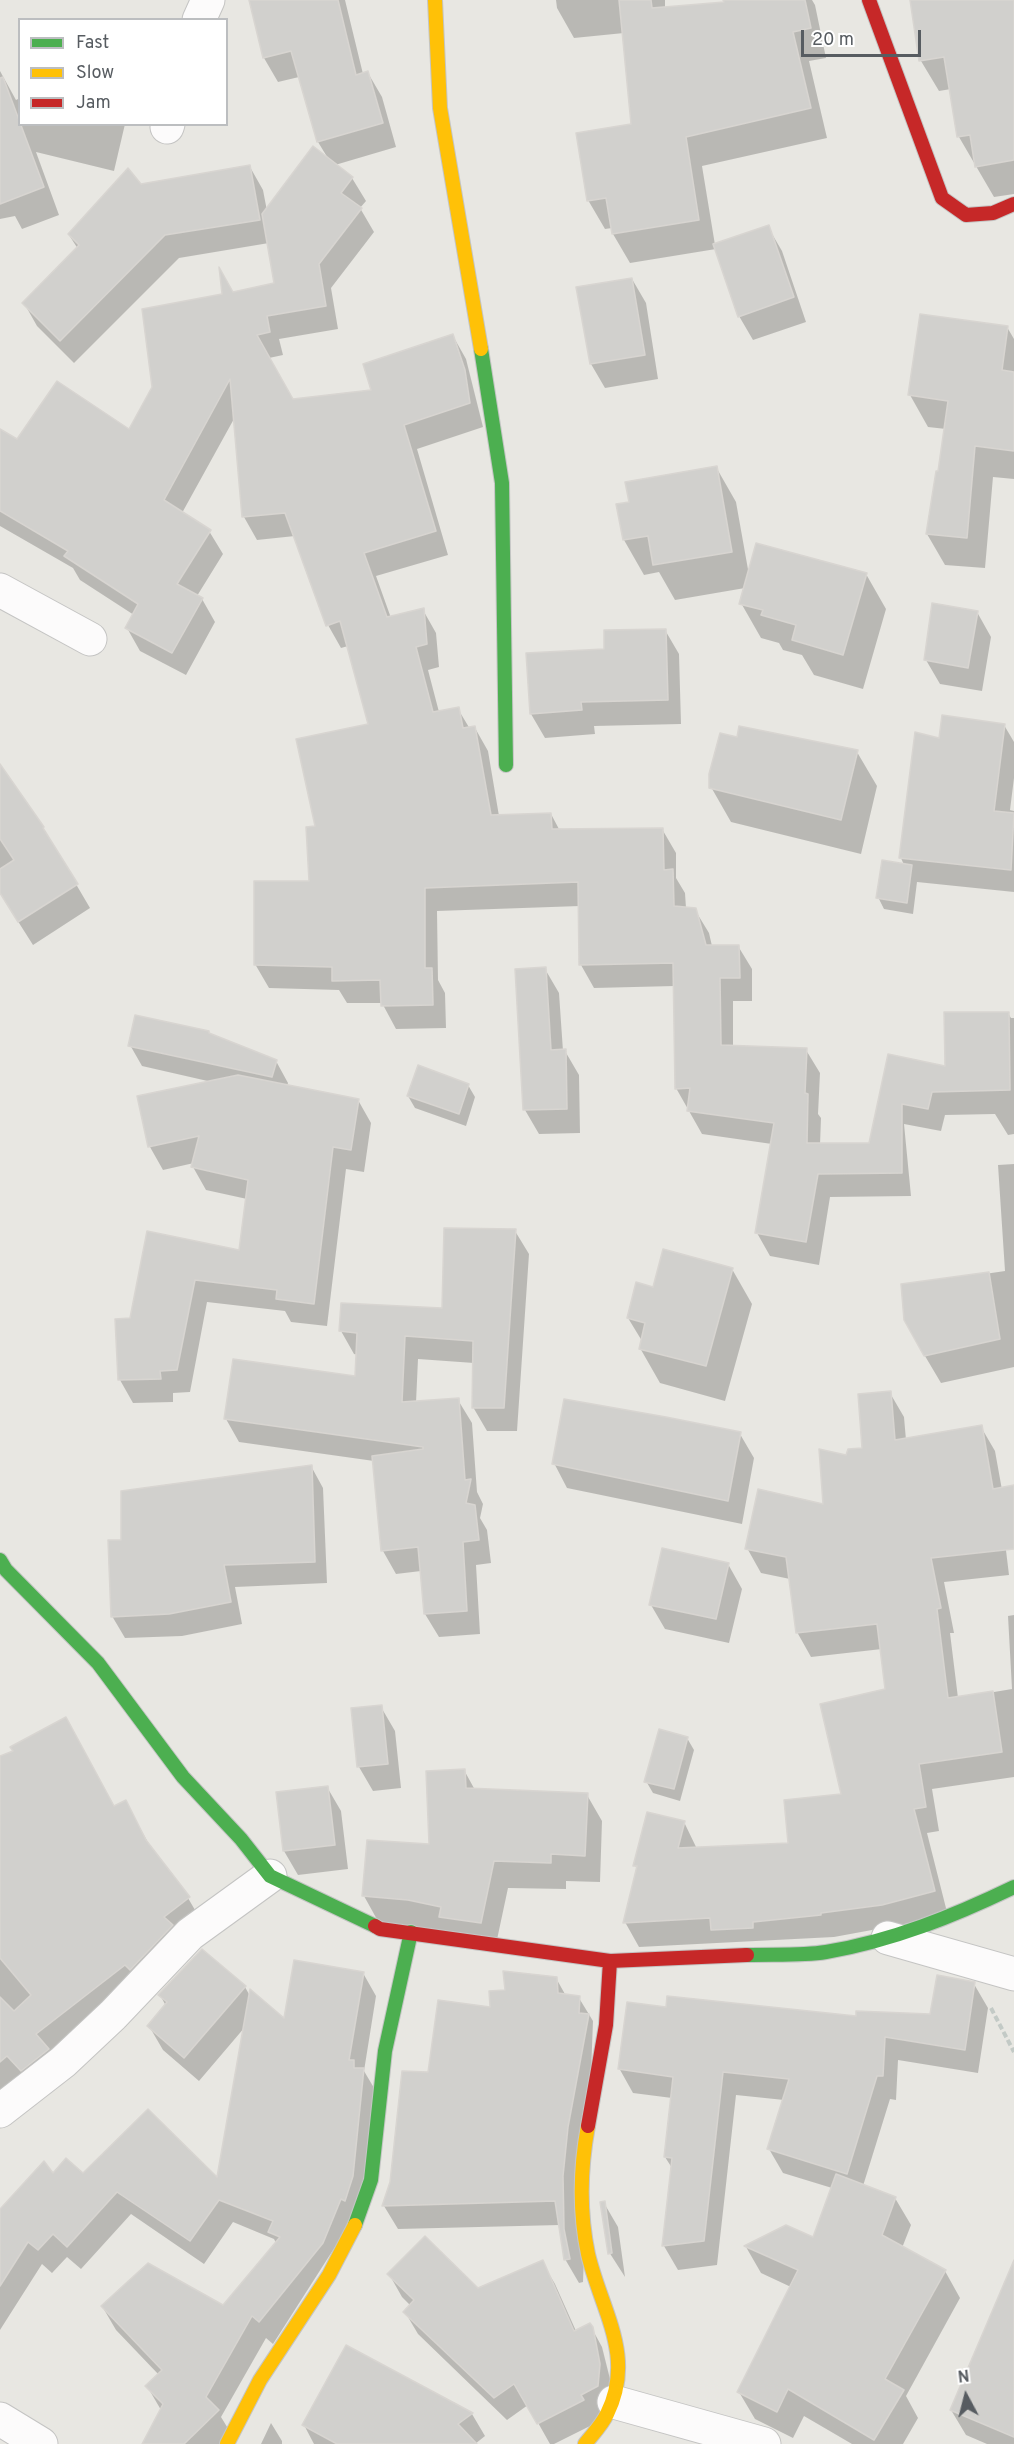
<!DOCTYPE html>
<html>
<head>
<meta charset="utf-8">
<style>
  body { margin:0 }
  #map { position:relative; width:1014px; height:2444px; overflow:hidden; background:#e8e7e2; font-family:Overpass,sans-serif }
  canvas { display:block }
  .legend { position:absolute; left:18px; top:18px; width:210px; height:108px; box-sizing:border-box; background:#fff; border:2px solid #bcbec0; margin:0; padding:8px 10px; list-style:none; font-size:18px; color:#575c61 }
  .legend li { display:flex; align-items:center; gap:12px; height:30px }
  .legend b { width:30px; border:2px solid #bcbec0 }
  .north { position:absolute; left:936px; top:2366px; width:60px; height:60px; -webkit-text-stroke:4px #fff; paint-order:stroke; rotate:353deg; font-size:16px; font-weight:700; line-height:24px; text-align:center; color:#575c61 }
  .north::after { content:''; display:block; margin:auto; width:21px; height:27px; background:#575c61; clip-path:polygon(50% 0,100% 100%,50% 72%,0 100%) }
  .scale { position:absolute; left:801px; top:30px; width:120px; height:27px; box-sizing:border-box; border:3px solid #575c61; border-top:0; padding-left:8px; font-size:18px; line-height:21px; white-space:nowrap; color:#575c61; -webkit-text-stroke:4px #fff; paint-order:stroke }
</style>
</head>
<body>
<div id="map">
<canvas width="1014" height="2444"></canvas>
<ul class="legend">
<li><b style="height:8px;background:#4caf50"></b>Fast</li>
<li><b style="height:8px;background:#ffc107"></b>Slow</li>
<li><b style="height:8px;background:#c62828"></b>Jam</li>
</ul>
<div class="north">N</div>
<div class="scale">20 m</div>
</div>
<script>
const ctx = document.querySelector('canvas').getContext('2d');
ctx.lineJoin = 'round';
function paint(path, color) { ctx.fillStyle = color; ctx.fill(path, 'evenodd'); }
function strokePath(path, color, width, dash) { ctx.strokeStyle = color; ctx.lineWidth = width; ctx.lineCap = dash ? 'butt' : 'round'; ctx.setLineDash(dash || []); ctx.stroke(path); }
paint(new Path2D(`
  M 250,0 L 345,0 L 363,74 L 368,73 L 382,97 L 396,147 L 335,165 L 352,178 L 366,201 L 360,208 L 374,232 L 331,288 L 338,329 L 279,339 L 283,355 L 269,358 L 292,400 L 373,391 L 453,336 L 466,359 L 483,427 L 417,449 L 448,555 L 376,576 L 391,618 L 423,610 L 436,633 L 439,667 L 428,670 L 439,712 L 458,709 L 470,729 L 475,728 L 488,751 L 499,816 L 551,814 L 560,831 L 662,829 L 676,853 L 676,878 L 685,893 L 686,908 L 695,910 L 709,933 L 712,946 L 738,946 L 752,969 L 752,1001 L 733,1001 L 733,1047 L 806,1050 L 820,1073 L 818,1114 L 821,1118 L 820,1145 L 870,1144 L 890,1055 L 946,1068 L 1008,1013 L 1011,1018 L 1014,1018 L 1014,1134 L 1008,1135 L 995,1114 L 945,1115 L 941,1131 L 904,1124 L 911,1196 L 830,1197 L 819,1265 L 770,1256 L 757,1233 L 772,1144 L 702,1134 L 676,1088 L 675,986 L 594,988 L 581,965 L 580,906 L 437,911 L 438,980 L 445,993 L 446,1028 L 396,1029 L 382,1003 L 347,1003 L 339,990 L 269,988 L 255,964 L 311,883 L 317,828 L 370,725 L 348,646 L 341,648 L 328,625 L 295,536 L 257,540 L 244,517 L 235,417 L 182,513 L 209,531 L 223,554 L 197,596 L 202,599 L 215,622 L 186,675 L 140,651 L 127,628 L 134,615 L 80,580 L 73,568 L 0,526 L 0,430 L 15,445 L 130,431 L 233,293 L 276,284 L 269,243 L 179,258 L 74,363 L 37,326 L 24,303 L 78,249 L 69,235 L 141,186 L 250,167 L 263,190 L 267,211 L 329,160 L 318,142 L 299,77 L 278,82 L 264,58 Z
  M 556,0 L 665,0 L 665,9 L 726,3 L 725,0 L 812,0 L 815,5 L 826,58 L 809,61 L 827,138 L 702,166 L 715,245 L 768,227 L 782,251 L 806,322 L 753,340 L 739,316 L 716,249 L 630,263 L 613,234 L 612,228 L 605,229 L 588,200 L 633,125 L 624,33 L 574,38 L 557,8 Z
  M 912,0 L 1014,0 L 1014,194 L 994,197 L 959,137 L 951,89 L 939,91 L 921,61 Z
  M 0,71 L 16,100 L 20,98 L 20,124 L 125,124 L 114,171 L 36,152 L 59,215 L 22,229 L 15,216 L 0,219 Z
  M 632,279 L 646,303 L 658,379 L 605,388 L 591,364 L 578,289 Z
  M 1007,327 L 1014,339 L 1014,479 L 993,477 L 985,568 L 945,565 L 927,534 L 946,429 L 928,427 L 910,395 Z
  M 716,467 L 736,502 L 749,575 L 866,574 L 886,609 L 863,689 L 814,675 L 802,655 L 783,650 L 779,643 L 761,638 L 741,603 L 745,588 L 675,600 L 659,572 L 644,575 L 624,540 L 618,505 L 630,503 Z
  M 977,612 L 991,637 L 982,691 L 940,684 L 926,660 Z
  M 665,630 L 679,654 L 681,724 L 594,726 L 595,734 L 545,738 L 531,714 L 606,650 Z
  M 1004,725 L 1014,742 L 1014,778 L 1010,810 L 1014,811 L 1014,892 L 917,882 L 913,914 L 884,909 L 878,897 L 904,865 L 901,858 L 940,740 Z
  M 738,739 L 857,752 L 877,786 L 861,854 L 731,822 L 711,787 Z
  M 0,795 L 43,828 L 90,908 L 33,945 L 0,893 Z
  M 545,969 L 559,993 L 563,1051 L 565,1051 L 579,1075 L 580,1133 L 539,1134 L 525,1110 Z
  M 210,1035 L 276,1061 L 288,1083 L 287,1086 L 358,1100 L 371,1123 L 364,1172 L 346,1169 L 327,1326 L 291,1322 L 285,1311 L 207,1302 L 190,1392 L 173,1393 L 173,1402 L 133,1403 L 120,1380 L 117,1320 L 131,1320 L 240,1252 L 247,1199 L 206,1190 L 193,1167 L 194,1163 L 163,1170 L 150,1147 L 139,1098 L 212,1082 L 142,1066 L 130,1045 Z
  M 468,1085 L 475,1097 L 466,1126 L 415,1108 L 408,1096 Z
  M 1014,1164 L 1014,1367 L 941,1383 L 925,1356 L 903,1286 L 1005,1271 L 998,1165 Z
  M 515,1231 L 529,1254 L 517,1431 L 487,1431 L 473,1407 L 474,1363 L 418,1359 L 416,1403 L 458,1400 L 472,1423 L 477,1492 L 483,1504 L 480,1518 L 487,1530 L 491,1563 L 476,1565 L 480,1634 L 439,1637 L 425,1614 L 421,1571 L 396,1574 L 383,1551 L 374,1461 L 239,1442 L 226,1419 L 357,1377 L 358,1355 L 354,1354 L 341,1331 L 443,1309 Z
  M 732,1269 L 752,1304 L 725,1401 L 660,1383 L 640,1348 L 642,1341 L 628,1318 L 654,1289 Z
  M 890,1393 L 904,1417 L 906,1440 L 981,1427 L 995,1451 L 1011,1540 L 1005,1542 L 1009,1575 L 944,1582 L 954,1633 L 950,1633 L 958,1698 L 1012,1689 L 1008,1616 L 1014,1615 L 1014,1777 L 932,1789 L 939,1831 L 927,1833 L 948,1916 L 834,1937 L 639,1947 L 625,1922 L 637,1870 L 635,1865 L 684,1822 L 697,1849 L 790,1844 L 843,1795 L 887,1690 L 882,1649 L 811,1657 L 797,1632 L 790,1579 L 761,1573 L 747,1548 L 825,1506 L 847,1457 L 864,1449 Z
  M 740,1434 L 754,1458 L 742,1524 L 567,1488 L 554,1463 Z
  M 311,1466 L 323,1488 L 327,1583 L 235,1587 L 242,1624 L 182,1636 L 125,1638 L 112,1616 L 123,1542 Z
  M 728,1564 L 742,1589 L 729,1643 L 665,1629 L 651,1605 Z
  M 381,1707 L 395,1731 L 401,1788 L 373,1791 L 359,1767 L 352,1710 Z
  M 687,1738 L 694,1750 L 680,1801 L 653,1793 L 646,1781 Z
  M 0,1758 L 114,1808 L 126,1802 L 151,1848 L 188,1898 L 202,1922 L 0,2112 Z
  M 464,1770 L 475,1790 L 587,1795 L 602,1821 L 600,1882 L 566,1881 L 566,1889 L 508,1888 L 495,1949 L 379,1923 L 364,1896 L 431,1845 Z
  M 327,1787 L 341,1811 L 348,1869 L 298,1875 L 284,1851 Z
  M 363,1973 L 376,1996 L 364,2071 L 377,2093 L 365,2200 L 273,2344 L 266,2338 L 221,2417 L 232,2435 L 222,2444 L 144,2444 L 161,2410 L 147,2386 L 159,2375 L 116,2330 L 102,2306 L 224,2307 L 276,2243 L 274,2239 L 233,2222 L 204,2264 L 131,2214 L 81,2269 L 67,2257 L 52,2273 L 42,2264 L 0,2330 L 0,2211 L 53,2175 L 218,2181 L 245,2027 L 199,2081 L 163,2050 L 149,2026 L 166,2006 L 160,1995 L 245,1987 L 250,1996 L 285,2021 Z
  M 556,1978 L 566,1996 L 579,1998 L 593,2021 L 583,2282 L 579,2283 L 565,2259 L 560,2225 L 398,2229 L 384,2206 L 430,2074 L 506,1991 Z
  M 974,1984 L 988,2008 L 978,2073 L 898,2060 L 896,2100 L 890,2099 L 863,2186 L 895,2198 L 911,2225 L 902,2248 L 945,2271 L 960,2298 L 906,2396 L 918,2418 L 903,2444 L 852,2444 L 804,2416 L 793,2438 L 755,2419 L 739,2392 L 791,2287 L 761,2273 L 746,2247 L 814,2239 L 832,2188 L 783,2173 L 769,2149 L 784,2100 L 736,2095 L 717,2265 L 678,2270 L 664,2246 L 672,2168 L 665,2157 L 672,2098 L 633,2093 L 619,2068 L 668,2009 L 857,2018 L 932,2015 Z
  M 604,2203 L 618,2227 L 625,2277 L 609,2252 Z
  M 542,2262 L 555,2284 L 576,2331 L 590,2325 L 602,2347 L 612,2387 L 596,2423 L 554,2444 L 550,2444 L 528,2405 L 507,2420 L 418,2334 L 405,2312 L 411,2306 L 402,2297 L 389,2274 L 478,2289 Z
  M 1014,2312 L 1014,2444 L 987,2444 L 966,2435 L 951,2410 Z
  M 347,2347 L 472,2414 L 485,2436 L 475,2444 L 314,2444 L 304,2425 Z
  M 271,2423 L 282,2441 L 282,2444 L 261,2444 Z`), '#0003');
const building = new Path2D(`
  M 249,0 L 338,0 L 356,75 L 368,71 L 383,123 L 317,142 L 291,51 L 263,58 Z
  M 619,0 L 651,0 L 652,8 L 724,2 L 723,0 L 805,0 L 811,28 L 793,32 L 811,108 L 686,137 L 699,220 L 612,234 L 606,198 L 587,201 L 576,133 L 631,124 Z
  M 910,0 L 1014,0 L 1014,160 L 975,167 L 970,135 L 957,137 L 944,57 L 919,61 Z
  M 3,77 L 44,187 L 0,204 L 0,78 Z
  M 313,146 L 353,177 L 341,193 L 362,208 L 319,264 L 326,306 L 267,316 L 270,332 L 257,335 L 293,399 L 371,390 L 363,364 L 453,334 L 465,370 L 470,403 L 404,425 L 436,531 L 364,553 L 387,617 L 424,608 L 427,644 L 416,647 L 433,712 L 459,707 L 463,728 L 475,726 L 491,815 L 551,813 L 552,829 L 663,828 L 664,870 L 673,869 L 674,906 L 696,908 L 706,945 L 739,945 L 740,978 L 720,978 L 721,1045 L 807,1048 L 805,1093 L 808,1094 L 807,1143 L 869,1143 L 888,1054 L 945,1066 L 944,1012 L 1009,1012 L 1010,1090 L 932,1092 L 928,1109 L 902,1104 L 902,1173 L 818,1174 L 806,1242 L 755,1233 L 774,1123 L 687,1111 L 690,1088 L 675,1089 L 673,963 L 579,965 L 578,882 L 425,888 L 425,968 L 432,968 L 433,1005 L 381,1006 L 380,980 L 332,981 L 332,967 L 254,965 L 254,881 L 309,881 L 306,827 L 315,826 L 296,739 L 368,724 L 340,621 L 326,626 L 285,513 L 242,517 L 230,379 L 164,500 L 211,530 L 177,584 L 203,598 L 172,653 L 125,628 L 138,604 L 64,556 L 68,551 L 0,511 L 0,429 L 17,439 L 57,381 L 129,429 L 152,387 L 142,309 L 222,294 L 219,267 L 233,292 L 274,283 L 262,214 Z
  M 250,165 L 260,220 L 165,235 L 60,341 L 22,303 L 79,245 L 68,234 L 128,168 L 141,184 Z
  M 769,225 L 794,297 L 738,317 L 713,244 Z
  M 632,278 L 645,355 L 590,364 L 576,287 Z
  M 920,314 L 1008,326 L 1002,370 L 1014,372 L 1014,451 L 975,446 L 967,538 L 926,534 L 936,471 L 938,471 L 948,401 L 908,395 Z
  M 717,466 L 732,552 L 653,565 L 648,536 L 623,540 L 616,504 L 629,502 L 625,482 Z
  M 756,543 L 867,573 L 843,655 L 792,640 L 796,625 L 761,615 L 763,610 L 739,604 Z
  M 932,603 L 978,611 L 968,668 L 924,660 Z
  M 666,629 L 668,700 L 581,702 L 582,710 L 530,714 L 526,653 L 604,649 L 604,630 Z
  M 942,715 L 1005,724 L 994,811 L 1014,813 L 1011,870 L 899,858 L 915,732 L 939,738 Z
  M 739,726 L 858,750 L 841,820 L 709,788 L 709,774 L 720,733 L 737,737 Z
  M 0,764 L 44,827 L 43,828 L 78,884 L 18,922 L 0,893 L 0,869 L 14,860 L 0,839 Z
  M 882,860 L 912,865 L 907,903 L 876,898 Z
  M 546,967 L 551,1050 L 566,1049 L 567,1109 L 523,1110 L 515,969 Z
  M 135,1015 L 209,1031 L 209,1033 L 277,1060 L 272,1077 L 128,1046 Z
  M 418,1065 L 469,1084 L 459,1114 L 407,1096 Z
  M 238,1075 L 359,1099 L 351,1150 L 333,1147 L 314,1304 L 276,1299 L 277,1290 L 195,1280 L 177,1370 L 160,1371 L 161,1379 L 118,1380 L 115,1319 L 130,1318 L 147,1231 L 239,1250 L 248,1180 L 191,1167 L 199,1136 L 148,1147 L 137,1096 Z
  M 444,1228 L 516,1229 L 504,1408 L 472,1408 L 473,1341 L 405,1336 L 402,1402 L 459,1398 L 465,1480 L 471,1479 L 466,1503 L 475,1505 L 479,1540 L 463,1542 L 467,1611 L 424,1614 L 418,1547 L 381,1551 L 372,1456 L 423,1449 L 423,1447 L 224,1419 L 233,1359 L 355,1376 L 357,1333 L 339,1331 L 341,1303 L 442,1308 Z
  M 663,1249 L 733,1268 L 706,1366 L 639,1349 L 645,1323 L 627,1318 L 636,1282 L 653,1287 Z
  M 989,1272 L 1000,1339 L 924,1356 L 904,1320 L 901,1284 Z
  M 891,1391 L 895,1440 L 982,1425 L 993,1489 L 1014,1485 L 1014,1549 L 931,1558 L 941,1608 L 937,1609 L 948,1698 L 993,1691 L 1002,1752 L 919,1764 L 926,1807 L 914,1809 L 935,1891 L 882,1905 L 821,1913 L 821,1915 L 753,1922 L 753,1928 L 711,1930 L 710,1918 L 623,1923 L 637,1866 L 633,1866 L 647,1812 L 685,1821 L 678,1848 L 788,1843 L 784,1800 L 841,1794 L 820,1704 L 885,1689 L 877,1624 L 796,1633 L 786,1557 L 745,1549 L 758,1489 L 823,1504 L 819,1449 L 846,1455 L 848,1449 L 862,1448 L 858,1394 Z
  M 564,1399 L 666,1417 L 741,1432 L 728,1501 L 552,1464 Z
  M 312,1465 L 315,1562 L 224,1565 L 231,1602 L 169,1614 L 111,1617 L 108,1540 L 121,1540 L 121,1491 Z
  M 662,1548 L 729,1563 L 716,1619 L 649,1605 Z
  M 382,1705 L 388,1764 L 357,1767 L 351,1708 Z
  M 66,1717 L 114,1806 L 126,1800 L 146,1840 L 190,1897 L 164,1917 L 173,1925 L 130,1970 L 125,1965 L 36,2034 L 49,2049 L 21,2071 L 7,2056 L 0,2062 L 0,1997 L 14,2011 L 31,1995 L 0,1958 L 0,1756 L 13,1751 L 10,1747 Z
  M 659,1729 L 688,1737 L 674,1789 L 644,1782 Z
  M 465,1769 L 466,1788 L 588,1793 L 585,1856 L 551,1854 L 551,1863 L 494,1861 L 481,1923 L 439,1917 L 441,1907 L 408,1900 L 362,1896 L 367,1840 L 429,1844 L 426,1771 Z
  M 328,1786 L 335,1845 L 283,1851 L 276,1792 Z
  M 202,1949 L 246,1986 L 184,2058 L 147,2026 L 167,2002 L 158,1995 Z
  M 294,1960 L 364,1972 L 349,2060 L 354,2060 L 354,2068 L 364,2068 L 353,2176 L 345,2201 L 341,2199 L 323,2243 L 259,2322 L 252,2316 L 206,2397 L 219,2410 L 184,2444 L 142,2444 L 163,2404 L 145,2386 L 162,2370 L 101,2306 L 148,2263 L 223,2305 L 280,2237 L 268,2232 L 273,2221 L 219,2200 L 190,2241 L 117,2192 L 67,2247 L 53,2234 L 38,2250 L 28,2242 L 0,2286 L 0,2209 L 44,2161 L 53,2173 L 66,2158 L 83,2173 L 148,2109 L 217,2177 L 250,1989 L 284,2018 Z
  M 503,1971 L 557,1977 L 558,1993 L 580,1996 L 579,2013 L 589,2014 L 568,2127 L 563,2176 L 564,2229 L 570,2259 L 564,2260 L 555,2201 L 382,2206 L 390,2182 L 402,2071 L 428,2072 L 438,2000 L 490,2007 L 489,1991 L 505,1990 Z
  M 937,1975 L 975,1982 L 965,2050 L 885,2037 L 883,2076 L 877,2076 L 847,2174 L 767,2149 L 789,2079 L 723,2072 L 704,2241 L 662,2246 L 672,2158 L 664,2157 L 673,2077 L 618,2069 L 627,2002 L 666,2007 L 667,1996 L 856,2016 L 856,2011 L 930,2014 Z
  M 836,2174 L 896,2197 L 882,2235 L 946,2270 L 885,2379 L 904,2390 L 874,2440 L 788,2389 L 777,2412 L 737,2392 L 798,2270 L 744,2246 L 786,2225 L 813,2237 Z
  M 605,2201 L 612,2253 L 608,2254 L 600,2202 Z
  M 425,2236 L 478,2288 L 543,2260 L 574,2331 L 590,2323 L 593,2327 L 600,2364 L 598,2386 L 581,2395 L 584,2400 L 537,2424 L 514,2384 L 494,2398 L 403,2312 L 414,2300 L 387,2274 Z
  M 1014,2260 L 1014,2437 L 950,2410 Z
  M 346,2345 L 473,2413 L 458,2424 L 477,2444 L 337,2444 L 302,2425 Z`);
paint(building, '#d1d0cd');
strokePath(building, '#d8d5d1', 1.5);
const street = new Path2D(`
  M 199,20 L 208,0
  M 167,127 L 168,124
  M 0,590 L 90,639
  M 888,1938 L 1014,1974
  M 0,2111 L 63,2062 L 113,2015 L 190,1934 L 270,1876
  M 614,2402 L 764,2444
  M 0,2419 L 41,2444`);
const fast = new Path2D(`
  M 481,349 L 502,483 L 506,765
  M 0,1560 L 6,1570 L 98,1663 L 183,1777 L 241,1839 L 270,1876 L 375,1926
  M 747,1955 C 773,1954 801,1956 826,1952 C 892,1941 954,1916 1014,1887
  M 355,2225 L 371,2180 L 385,2051 L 411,1932`);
const slow = new Path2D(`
  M 435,0 L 440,108 L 481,349
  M 227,2444 L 260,2380 L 329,2275 L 355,2225
  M 585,2444 C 592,2435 602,2425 607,2414 C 636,2356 601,2310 588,2254 C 579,2211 580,2169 588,2126`);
const jam = new Path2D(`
  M 869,0 L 942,198 L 966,215 L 993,213 L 1014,204
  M 375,1926 L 380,1929 L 610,1961 L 747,1955
  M 588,2126 L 606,2025 L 610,1961`);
strokePath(street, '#c4c4c3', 35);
strokePath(fast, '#c4c5c4', 16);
strokePath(slow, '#c4c5c4', 16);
strokePath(jam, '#c4c5c4', 16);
strokePath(new Path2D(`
  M 991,2008 L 1014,2052`), '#c3cac6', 4, [6, 3]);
strokePath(street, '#fcfbfb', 33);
strokePath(fast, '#4caf50', 14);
strokePath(slow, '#ffc107', 14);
strokePath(jam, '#c62828', 14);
</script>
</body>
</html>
